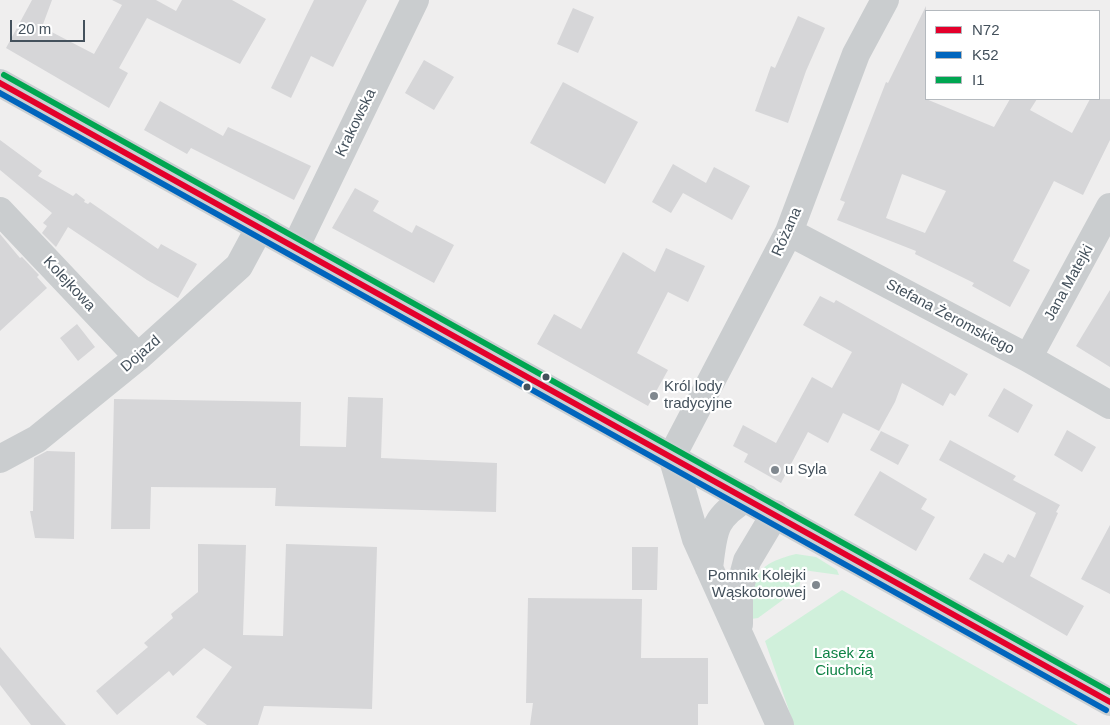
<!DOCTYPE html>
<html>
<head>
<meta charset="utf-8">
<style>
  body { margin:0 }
  #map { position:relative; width:1110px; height:725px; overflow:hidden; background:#efeeee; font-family:Helvetica,sans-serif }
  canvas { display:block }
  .legend { position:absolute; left:925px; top:10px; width:175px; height:90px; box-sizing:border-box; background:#fff; border:1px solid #b4b9be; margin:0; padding:6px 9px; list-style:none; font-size:15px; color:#44515c }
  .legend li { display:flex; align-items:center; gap:10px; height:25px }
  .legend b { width:25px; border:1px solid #b4b9be }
  .scale { position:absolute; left:10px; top:20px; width:75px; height:22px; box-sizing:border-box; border:2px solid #44515c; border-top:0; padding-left:6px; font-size:15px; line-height:18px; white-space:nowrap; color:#44515c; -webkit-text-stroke:4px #fff; paint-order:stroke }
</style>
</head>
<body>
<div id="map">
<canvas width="1110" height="725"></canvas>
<ul class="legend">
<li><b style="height:6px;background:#e4002b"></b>N72</li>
<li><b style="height:6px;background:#0065bd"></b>K52</li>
<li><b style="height:6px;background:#00a651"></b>I1</li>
</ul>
<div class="scale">20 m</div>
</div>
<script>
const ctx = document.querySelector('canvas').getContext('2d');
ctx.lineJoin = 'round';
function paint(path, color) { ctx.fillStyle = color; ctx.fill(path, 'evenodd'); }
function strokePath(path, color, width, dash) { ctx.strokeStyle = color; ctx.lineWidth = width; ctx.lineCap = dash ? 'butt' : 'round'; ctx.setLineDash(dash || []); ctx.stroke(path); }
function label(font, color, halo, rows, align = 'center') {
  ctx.font = font + ' Helvetica,sans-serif'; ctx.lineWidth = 4.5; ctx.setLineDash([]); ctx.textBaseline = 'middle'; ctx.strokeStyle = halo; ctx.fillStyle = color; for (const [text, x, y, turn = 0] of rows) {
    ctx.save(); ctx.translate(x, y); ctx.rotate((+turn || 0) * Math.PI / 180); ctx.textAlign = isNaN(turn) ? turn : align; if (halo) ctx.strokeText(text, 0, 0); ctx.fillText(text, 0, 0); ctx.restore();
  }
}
paint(new Path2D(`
  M 796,554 L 816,557 L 837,570 L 839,575 L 803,570 L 799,588 L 758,618 L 751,619 C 753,578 752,565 796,554 Z
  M 842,590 L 1078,725 L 794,725 L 765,641 Z`), '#d0f0db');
paint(new Path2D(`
  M 32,0 L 52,0 L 42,27 L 94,54 L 122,5 L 112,0 L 156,0 L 176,11 L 182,0 L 232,0 L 266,19 L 240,64 L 147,18 L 119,68 L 128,73 L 109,108 L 6,48 Z
  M 314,0 L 367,0 L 333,67 L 311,56 L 291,98 L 271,88 Z
  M 926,6 L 926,99 L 994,127 L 1010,99 L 1037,99 L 1030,110 L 1072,133 L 1090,99 L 1110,99 L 1110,140 L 1083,195 L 1054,181 L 1013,261 L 1030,270 L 1010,307 L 972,286 L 974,283 L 915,254 L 916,251 L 837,220 L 845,202 L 840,200 L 886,82 L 888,83 ZM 902,174 L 946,191 L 925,233 L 886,218 Z
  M 573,8 L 594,17 L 578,53 L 557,44 Z
  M 798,16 L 825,28 L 806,71 L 788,123 L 755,111 L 771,66 L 775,68 Z
  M 424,60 L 454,77 L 434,110 L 405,93 Z
  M 563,82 L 638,122 L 605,184 L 530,143 Z
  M 160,101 L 223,136 L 228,127 L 311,166 L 294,200 L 191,148 L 187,154 L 144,130 Z
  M 0,140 L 42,171 L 38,176 L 73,196 L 76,193 L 85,200 L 84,202 L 88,204 L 90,202 L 158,249 L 161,244 L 197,264 L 178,298 L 147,280 L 68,227 L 56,247 L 42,233 L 47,226 L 43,223 L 52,213 L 0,170 Z
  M 673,164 L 706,183 L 714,167 L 750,186 L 732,220 L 683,193 L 671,213 L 652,202 Z
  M 355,188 L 379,201 L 373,211 L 412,233 L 416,225 L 454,245 L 434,283 L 332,228 Z
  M 0,234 L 20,258 L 22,257 L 39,275 L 37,277 L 47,288 L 0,331 Z
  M 666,248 L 705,266 L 688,302 L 668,292 L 637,353 L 668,370 L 648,406 L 537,344 L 554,314 L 581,329 L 623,252 L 655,272 Z
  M 1110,290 L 1110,367 L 1076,346 Z
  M 820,296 L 834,303 L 836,300 L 968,374 L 955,396 L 950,393 L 943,406 L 902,383 L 895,402 L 879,431 L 843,413 L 828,443 L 808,432 L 781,483 L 744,462 L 748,454 L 733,446 L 743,425 L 776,443 L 812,377 L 832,388 L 852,352 L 803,325 Z
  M 77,324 L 95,347 L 78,361 L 60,338 Z
  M 1004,388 L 1033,405 L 1018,433 L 988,416 Z
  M 348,397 L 383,398 L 381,458 L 497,463 L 496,512 L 275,506 L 276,488 L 151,487 L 150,529 L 111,529 L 114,399 L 301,402 L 300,446 L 346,447 Z
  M 1067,430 L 1096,447 L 1082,472 L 1054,455 Z
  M 881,431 L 909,445 L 898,465 L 870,450 Z
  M 950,440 L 1016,476 L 1013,480 L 1060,505 L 1056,512 L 1058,513 L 1030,576 L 1084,606 L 1067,636 L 969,579 L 984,553 L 1003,563 L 1008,554 L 1015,558 L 1036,513 L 939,460 Z
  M 47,451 L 75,452 L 74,539 L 35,538 L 30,511 L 33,511 L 34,458 Z
  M 880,471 L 927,499 L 921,509 L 935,517 L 916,551 L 854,515 Z
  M 1110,525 L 1110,594 L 1081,579 Z
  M 198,544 L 246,545 L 243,635 L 283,636 L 286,544 L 377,547 L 372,709 L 264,706 L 258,725 L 207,725 L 196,717 L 232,667 L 204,648 L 173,676 L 169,671 L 117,715 L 96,691 L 148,647 L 144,643 L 173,618 L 171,614 L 198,592 Z
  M 632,547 L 658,547 L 657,590 L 632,590 Z
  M 528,598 L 642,599 L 641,658 L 708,658 L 708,704 L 698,704 L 698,725 L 530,725 L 533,703 L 526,703 Z
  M 0,647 L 40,695 L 66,725 L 31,725 L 0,685 Z`), '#d6d6d8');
strokePath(new Path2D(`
  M 0,211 L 138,357
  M 789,232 L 1028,358 L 1110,405
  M 296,246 L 415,0
  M 1028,358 L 1110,207
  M 0,459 L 37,439 L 138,357 L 239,266 L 260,227
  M 709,568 C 714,531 712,519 746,498
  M 739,624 L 739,591 L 747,561 L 775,514
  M 780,725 L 696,539 L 672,456 L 789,232 L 856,54 L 885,0`), '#cacdcf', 28);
strokePath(new Path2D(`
  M 0,83 L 1110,702`), '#cacfd2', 28);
strokePath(new Path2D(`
  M 0,83 L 1110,702`), '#e4002b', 6);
strokePath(new Path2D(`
  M 0,93 L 1106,710`), '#0065bd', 6);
strokePath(new Path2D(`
  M 4,75 L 1110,692`), '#00a651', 6);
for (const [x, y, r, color] of [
  [546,377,4.5,"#44515c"],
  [527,387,4.5,"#44515c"],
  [654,396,5,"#80888f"],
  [775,470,5,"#80888f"],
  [816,585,5,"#80888f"]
]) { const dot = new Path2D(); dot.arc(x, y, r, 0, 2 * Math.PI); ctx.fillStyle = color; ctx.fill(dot); strokePath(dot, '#fff', 2); }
label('15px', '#44515c', '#fff', [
  ["Krakowska",356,123,-64],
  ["Różana",787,232,-66],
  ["Jana Matejki",1069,283,-61],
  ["Kolejkowa",69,284,47],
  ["Stefana Żeromskiego",950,317,28],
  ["Dojazd",141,354,-41]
]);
label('15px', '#44515c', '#fff', [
  ["Król lody",664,387],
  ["tradycyjne",664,404],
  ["u Syla",785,470],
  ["Pomnik Kolejki",806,576,"right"],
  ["Wąskotorowej",806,593,"right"]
], 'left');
label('15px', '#0f8345', '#fff', [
  ["Lasek za",844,654],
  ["Ciuchcią",844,671]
]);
</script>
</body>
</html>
